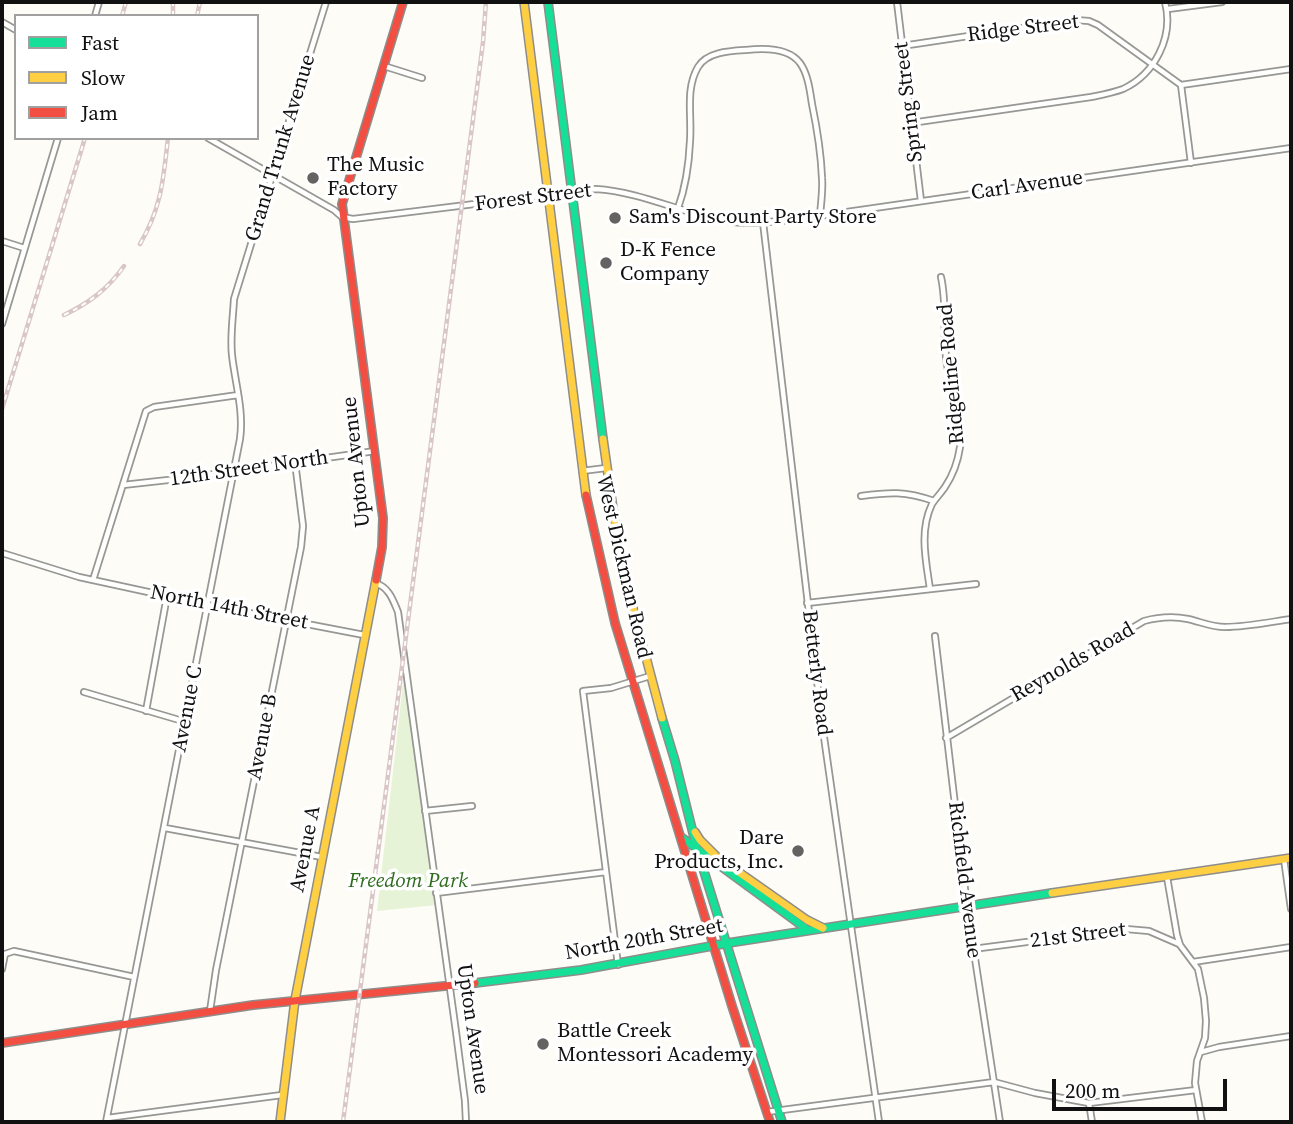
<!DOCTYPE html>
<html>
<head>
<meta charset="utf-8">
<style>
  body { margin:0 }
  #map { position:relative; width:1293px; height:1124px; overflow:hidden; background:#fdfcf7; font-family:"Source Serif 4",serif }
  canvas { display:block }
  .frame { position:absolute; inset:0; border:4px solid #111; pointer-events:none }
  .legend { position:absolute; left:14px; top:14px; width:245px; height:126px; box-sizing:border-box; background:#fff; border:2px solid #a0a0a0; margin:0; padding:9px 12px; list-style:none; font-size:21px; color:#111 }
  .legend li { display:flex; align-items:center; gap:14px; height:35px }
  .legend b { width:35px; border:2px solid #a0a0a0 }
  .scale { position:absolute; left:1052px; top:1079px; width:175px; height:32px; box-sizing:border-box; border:4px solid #111; border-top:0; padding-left:9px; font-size:21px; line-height:24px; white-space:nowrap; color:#111; -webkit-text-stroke:5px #fff; paint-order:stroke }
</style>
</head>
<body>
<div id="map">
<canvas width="1293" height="1124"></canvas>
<div class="frame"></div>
<ul class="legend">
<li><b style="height:9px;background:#16e098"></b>Fast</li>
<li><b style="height:9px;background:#ffcf43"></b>Slow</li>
<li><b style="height:9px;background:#f24e42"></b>Jam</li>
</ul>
<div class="scale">200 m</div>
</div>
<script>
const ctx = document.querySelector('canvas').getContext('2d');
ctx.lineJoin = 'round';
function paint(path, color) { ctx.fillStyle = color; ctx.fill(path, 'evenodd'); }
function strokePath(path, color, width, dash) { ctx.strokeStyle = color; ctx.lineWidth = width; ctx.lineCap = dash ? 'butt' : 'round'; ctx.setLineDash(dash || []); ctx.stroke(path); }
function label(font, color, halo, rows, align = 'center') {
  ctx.font = font + ' "Source Serif 4",serif'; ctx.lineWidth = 7; ctx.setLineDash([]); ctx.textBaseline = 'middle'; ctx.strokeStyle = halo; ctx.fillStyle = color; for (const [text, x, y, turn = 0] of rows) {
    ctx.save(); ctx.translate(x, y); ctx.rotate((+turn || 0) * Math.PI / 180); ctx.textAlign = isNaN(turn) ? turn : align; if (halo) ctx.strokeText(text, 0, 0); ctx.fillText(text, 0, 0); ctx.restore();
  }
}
paint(new Path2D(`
  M 405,666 L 437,905 L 377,911 Z`), '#e7f3d7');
const street = new Path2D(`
  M 897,2 L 921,201
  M 1168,9 L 1222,2
  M 95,16 L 99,2
  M 2,22 L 16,30
  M 902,46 L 1075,20 L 1089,21 L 1098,25 L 1181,85 L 1291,69
  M 384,66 L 422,78
  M 1181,85 L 1191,163
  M 911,123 L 1091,97 C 1101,95 1112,93 1123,89 C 1155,74 1174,37 1165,2
  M 208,138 L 334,210 L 342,217 L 353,219 L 596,189 C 644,192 687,216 733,222 C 755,225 777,221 798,219 L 1291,148
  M 678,208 C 686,186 689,164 690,141 C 692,116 685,89 698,67 C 707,52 729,51 746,50 C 763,48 788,47 800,63 C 808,74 810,91 812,104 C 817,128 821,153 822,178 C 823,190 821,203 820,215
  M 763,222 L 822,723 L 879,1122
  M 2,241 L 24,248
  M 2,324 L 58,138
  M 582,471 L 606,468
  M 123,485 L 186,478 L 375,451
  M 861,496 C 890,492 905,491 934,501
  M 2,553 L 79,577 L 208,605 L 364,635
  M 93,580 L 146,411 L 154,407 L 238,395
  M 375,583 C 389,587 393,600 398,612 L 456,1032 L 465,1101 L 466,1122
  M 930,589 C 926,561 919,531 932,504 C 936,498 941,493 945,487 C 953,475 958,461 960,447 C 963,417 949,386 946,357 C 943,329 947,304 941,277
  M 807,603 L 976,584
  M 935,636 L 967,906 L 1000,1122
  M 84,692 L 186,722
  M 146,711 L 167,596
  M 946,738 L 1144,621 C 1159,617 1173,616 1188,619 C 1201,622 1212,627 1225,627 C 1247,627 1270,622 1291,619
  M 425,811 L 472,806
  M 165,828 L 322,857
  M 1284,859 L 1291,909
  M 1167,877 L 1177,935 L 1180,945 L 1198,969 L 1204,998 L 1206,1021 L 1205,1038 L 1197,1061 L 1195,1083 L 1202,1122
  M 436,893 L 606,872
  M 973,949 L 1126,929 L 1149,931 L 1179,944
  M 1193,962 L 1291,947
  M 618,965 L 583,691 L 611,688 L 650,676
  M 2,969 L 5,954 L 14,951 L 134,977
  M 210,1011 L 216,970 L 301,547 L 303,526 L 295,462
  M 1201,1052 L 1219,1047 L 1291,1036
  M 1089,1103 L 1092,1122
  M 767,1112 L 994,1082 L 1035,1093 L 1089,1103 L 1196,1090
  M 107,1118 L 282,1095
  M 106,1122 L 240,439 C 244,410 235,383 232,355 C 230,337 233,318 234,299 L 326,2`);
const fast = new Path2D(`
  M 548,2 L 603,439
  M 662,718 L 675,761 L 697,849 L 782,1122
  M 681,837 L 808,930
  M 475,983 L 581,970 L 728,943 L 1052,893`);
const slow = new Path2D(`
  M 524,2 L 586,495
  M 603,439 L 615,523 L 633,608 L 662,718
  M 695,832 L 700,840 L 716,856 L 807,920 L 823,928
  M 1052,893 L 1291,858
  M 280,1122 L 295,1000 L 376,580`);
const jam = new Path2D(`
  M 586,495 L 615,623 L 732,1006 L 770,1122
  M 376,580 L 382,547 L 383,518 L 342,204 L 403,2
  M 2,1043 L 253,1005 L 475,983`);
strokePath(street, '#979795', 8);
strokePath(fast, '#8e8d8b', 10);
strokePath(slow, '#8e8d8b', 10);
strokePath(jam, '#8e8d8b', 10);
strokePath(street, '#fffffe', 4.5);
strokePath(fast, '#16e098', 7);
strokePath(slow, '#ffcf43', 7);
strokePath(jam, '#f24e42', 7);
const rail = new Path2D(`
  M 122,16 L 126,2
  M 173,16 L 173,2
  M 197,16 L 200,2
  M 140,244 C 162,206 163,180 168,138
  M 64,315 C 89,303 108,289 124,266
  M 2,409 L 85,138
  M 343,1122 L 483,42 L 486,2`);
strokePath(rail, '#d9c6c7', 4.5);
strokePath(rail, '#fff', 2, [5]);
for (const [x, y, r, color] of [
  [313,178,7,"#646362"],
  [615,218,7,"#646362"],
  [606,263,7,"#646362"],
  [798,851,7,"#646362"],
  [543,1044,7,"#646362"]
]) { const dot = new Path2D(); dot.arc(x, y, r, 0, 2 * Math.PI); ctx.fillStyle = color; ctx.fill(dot); strokePath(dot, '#fff', 2.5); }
label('21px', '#111', '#fff', [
  ["Ridge Street",1023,29,-7],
  ["Spring Street",909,102,-97],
  ["Grand Trunk Avenue",281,148,-73],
  ["Carl Avenue",1027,186,-8],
  ["Forest Street",533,198,-7],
  ["Ridgeline Road",952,374,-95],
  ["Upton Avenue",357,462,-96],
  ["12th Street North",249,469,-8],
  ["West Dickman Road",623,567,77],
  ["North 14th Street",229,608,11],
  ["Reynolds Road",1073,663,-30],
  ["Betterly Road",816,673,83],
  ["Avenue C",188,709,-79],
  ["Avenue B",263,737,-79],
  ["Avenue A",306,849,-79],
  ["Richfield Avenue",964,880,83],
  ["21st Street",1078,936,-7],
  ["North 20th Street",644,940,-10],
  ["Upton Avenue",472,1029,82]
]);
label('21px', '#111', '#fff', [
  ["The Music",327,166],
  ["Factory",327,190],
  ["Sam's Discount Party Store",629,218],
  ["D-K Fence",620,251],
  ["Company",620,275],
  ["Dare",784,839,"right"],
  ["Products, Inc.",784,863,"right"],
  ["Battle Creek",557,1032],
  ["Montessori Academy",557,1056]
], 'left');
label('italic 21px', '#2f6b1f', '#fff', [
  ["Freedom Park",408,882]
]);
</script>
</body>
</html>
